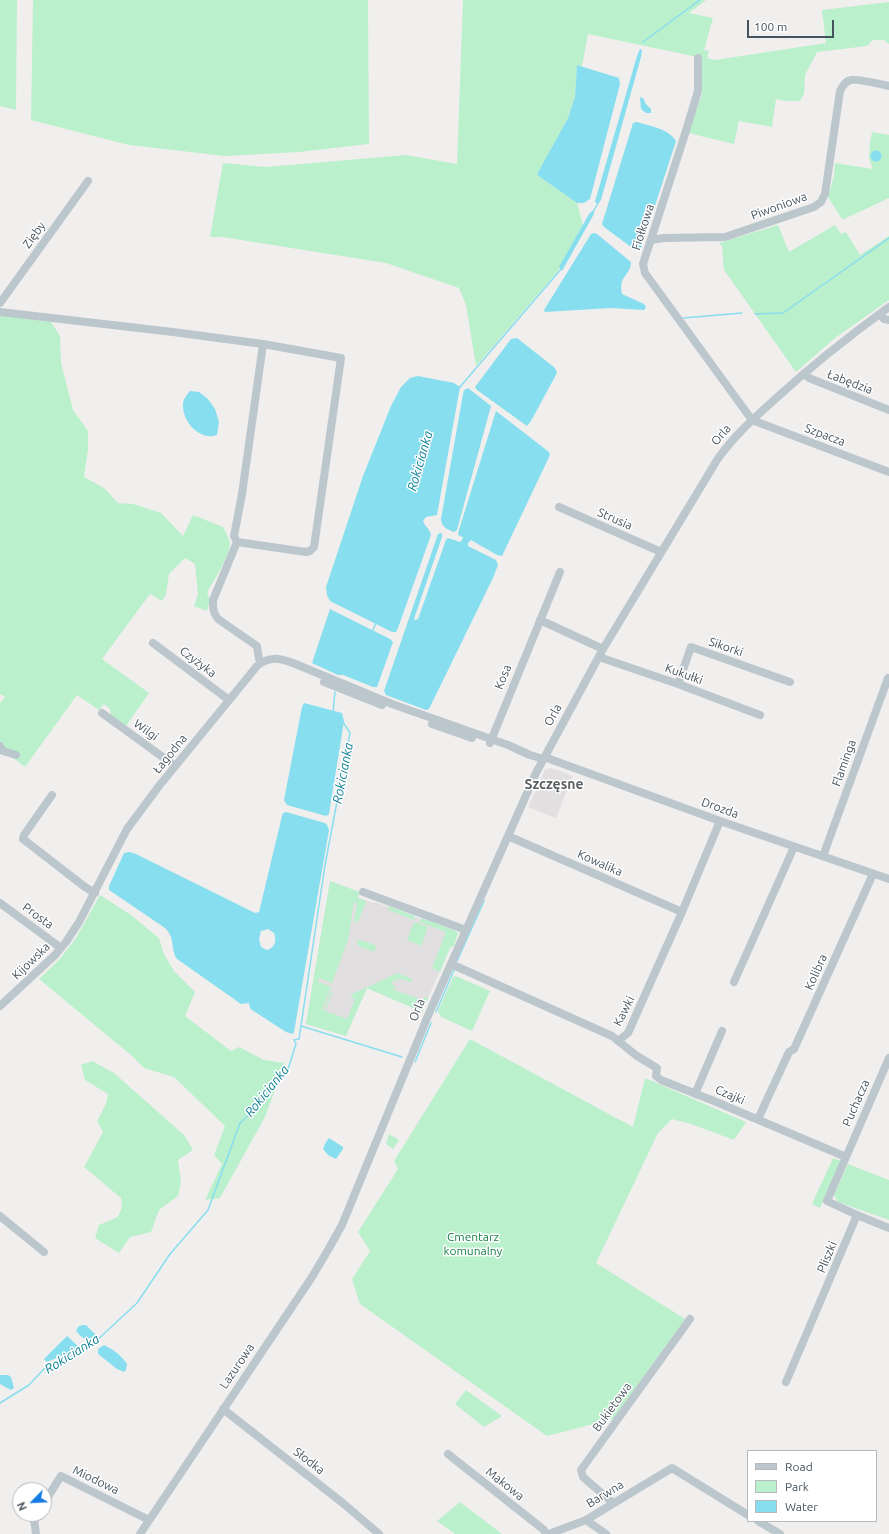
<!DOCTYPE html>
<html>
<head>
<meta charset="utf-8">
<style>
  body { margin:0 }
  #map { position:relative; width:889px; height:1534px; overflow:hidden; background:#f1eeee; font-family:Ubuntu,sans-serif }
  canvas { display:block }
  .legend { position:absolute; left:747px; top:1450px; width:130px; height:72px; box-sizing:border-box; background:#fff; border:1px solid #b5babe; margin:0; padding:5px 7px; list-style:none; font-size:12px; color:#46525c }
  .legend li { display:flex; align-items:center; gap:8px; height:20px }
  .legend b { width:20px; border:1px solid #b5babe }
  .north { position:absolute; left:12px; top:1482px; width:40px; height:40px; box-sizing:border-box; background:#fff; border:1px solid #b5babe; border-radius:50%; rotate:246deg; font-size:11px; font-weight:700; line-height:16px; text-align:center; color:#46525c }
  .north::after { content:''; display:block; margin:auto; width:14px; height:18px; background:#157be3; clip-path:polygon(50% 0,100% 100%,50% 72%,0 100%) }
  .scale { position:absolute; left:747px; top:20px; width:87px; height:18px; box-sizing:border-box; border:2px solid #46525c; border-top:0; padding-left:5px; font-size:12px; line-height:14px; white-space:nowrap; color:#46525c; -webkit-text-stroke:3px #fff; paint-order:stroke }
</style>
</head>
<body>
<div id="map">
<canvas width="889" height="1534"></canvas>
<ul class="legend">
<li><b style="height:5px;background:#bcc6cd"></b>Road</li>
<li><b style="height:11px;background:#bbf0cc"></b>Park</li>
<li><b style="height:11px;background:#87deee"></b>Water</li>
</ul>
<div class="north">N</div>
<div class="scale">100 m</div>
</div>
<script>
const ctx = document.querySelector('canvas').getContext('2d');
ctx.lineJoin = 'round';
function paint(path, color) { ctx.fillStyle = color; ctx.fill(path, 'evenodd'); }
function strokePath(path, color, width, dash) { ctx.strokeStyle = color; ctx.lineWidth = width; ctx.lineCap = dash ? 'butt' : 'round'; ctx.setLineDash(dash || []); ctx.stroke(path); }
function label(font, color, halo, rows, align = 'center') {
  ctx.font = font + ' Ubuntu,sans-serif'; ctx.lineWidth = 3; ctx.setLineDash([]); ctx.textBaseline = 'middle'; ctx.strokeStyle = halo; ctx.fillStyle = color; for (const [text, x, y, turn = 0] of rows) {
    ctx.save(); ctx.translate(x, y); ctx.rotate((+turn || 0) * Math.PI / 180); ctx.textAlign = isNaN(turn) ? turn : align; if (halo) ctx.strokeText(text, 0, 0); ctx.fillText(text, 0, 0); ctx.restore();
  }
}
paint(new Path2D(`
  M 551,768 L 573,776 L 556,818 L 528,807 L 545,770 Z
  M 330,881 L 359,898 L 374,903 L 375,902 L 453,931 L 455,936 L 422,1012 L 367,988 L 346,1036 L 306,1024 Z`), '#e2dfe0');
paint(new Path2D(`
  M 0,0 L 17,0 L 16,110 L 0,106 Z
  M 33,0 L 368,0 L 369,144 L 299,152 L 225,156 L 129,145 L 31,120 Z
  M 463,0 L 706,0 L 689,13 L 713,18 L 704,50 L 709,51 L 707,58 L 715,60 L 826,43 L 822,10 L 889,2 L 889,44 L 884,40 L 873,40 L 867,46 L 817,52 L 805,75 L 804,94 L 800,101 L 786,101 L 776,99 L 772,127 L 739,121 L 734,144 L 688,133 L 702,94 L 702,58 L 588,34 L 582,66 L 577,65 L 575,97 L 568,118 L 537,174 L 540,177 L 577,203 L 583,225 L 558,271 L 476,366 L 466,305 L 459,288 L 386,263 L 222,237 L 210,237 L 223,163 L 266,167 L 406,155 L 457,164 Z
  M 872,132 L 889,135 L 889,198 L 844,219 L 842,219 L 828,197 L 834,176 L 835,163 L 873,169 L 869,159 L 870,143 Z
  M 778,225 L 789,252 L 835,225 L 841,234 L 846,232 L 860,255 L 889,236 L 889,300 L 835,338 L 796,372 L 724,270 L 722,246 L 719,243 Z
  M 0,315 L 51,322 L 60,336 L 61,363 L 73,410 L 88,431 L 88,449 L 84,477 L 104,488 L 118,503 L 133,504 L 161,513 L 183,536 L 193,515 L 223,527 C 226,532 229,538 230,544 C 230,555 213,583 207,592 L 210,600 L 207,611 L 194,606 L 198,594 L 195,564 L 185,558 L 169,574 L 166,594 L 162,601 L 150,594 L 102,659 L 149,693 L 126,726 L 111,715 L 110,709 L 104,704 L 99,710 L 77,695 L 25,767 L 12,757 L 0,741 L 0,703 L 5,697 L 0,694 Z
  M 330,881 L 360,892 L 358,898 L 365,900 L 366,902 L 358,922 L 354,921 L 357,903 L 354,902 L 348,940 L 332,983 L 319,978 L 318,982 L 331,987 L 322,1010 L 324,1010 L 331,991 L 333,991 L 325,1011 L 347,1019 L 355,999 L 351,997 L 352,994 L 398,973 L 412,979 L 411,982 L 399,978 L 397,981 L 393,980 L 392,984 L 395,986 L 394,990 L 423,1000 L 425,997 L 428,998 L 422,1012 L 367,988 L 346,1036 L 306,1024 Z
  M 100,895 L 131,915 L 159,938 L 164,954 L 174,971 L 195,992 L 185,1016 L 231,1051 L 239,1047 L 264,1060 L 285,1063 L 265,1117 L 220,1198 L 205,1200 L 222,1164 L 214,1155 L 225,1126 L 174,1077 L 144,1068 L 132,1056 L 39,979 L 59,960 L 76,938 Z
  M 389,906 L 415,916 L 414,920 L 388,910 Z
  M 422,918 L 456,931 L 458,933 L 454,946 L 450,948 L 440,972 L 432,968 L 446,932 L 419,922 Z
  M 414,922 L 428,927 L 421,946 L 407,940 Z
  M 360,940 L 375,945 L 376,948 L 374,952 L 358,946 L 357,941 Z
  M 456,976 L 490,991 L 472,1031 L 441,1017 L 438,1011 L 453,977 Z
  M 470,1039 L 633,1127 L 645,1078 L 746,1122 L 734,1140 L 691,1124 L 672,1119 L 658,1133 L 596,1263 L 685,1319 L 613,1419 L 547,1436 L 360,1304 L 352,1279 L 370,1251 L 358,1232 L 398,1169 L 394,1161 Z
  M 92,1061 L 114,1073 L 184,1135 L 193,1150 L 178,1160 L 181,1182 L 178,1196 L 159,1210 L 151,1232 L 130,1237 L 119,1253 L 95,1238 L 99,1225 L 118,1217 L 122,1207 L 121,1198 L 84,1167 L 103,1132 L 97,1121 L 106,1104 L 108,1094 L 85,1080 L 81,1065 Z
  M 389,1134 L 399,1140 L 393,1149 L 386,1144 Z
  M 833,1158 L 841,1161 L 820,1208 L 812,1204 Z
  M 848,1164 L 889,1180 L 889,1220 L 838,1202 L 834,1195 Z
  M 466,1390 L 502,1416 L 484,1427 L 455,1404 Z
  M 460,1502 L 502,1534 L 455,1534 L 437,1521 Z`), '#bbf0cc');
paint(new Path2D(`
  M 640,49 L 642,50 L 641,57 L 601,200 L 598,204 L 595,202 L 596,198 L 637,56 Z
  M 577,65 L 619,78 L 620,84 L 590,199 L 584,203 L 577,203 L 540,177 L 537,174 L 568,118 L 575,97 Z
  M 640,97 L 644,99 L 645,103 L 651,109 L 651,113 L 646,113 L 641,109 Z
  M 637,122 C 650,126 669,129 676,141 L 642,246 L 640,249 L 635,250 L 604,227 L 602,224 L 633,123 Z
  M870.5 156a5.5 5.5 0 1 1 11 0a5.5 5.5 0 1 1-11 0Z
  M 592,211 L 594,212 L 594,214 L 562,271 L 559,267 L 589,214 Z
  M 594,233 L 597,234 L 631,262 C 631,276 618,275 622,294 L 644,304 L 646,307 L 644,310 L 611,308 L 545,312 L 544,310 L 591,234 Z
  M 517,338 L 555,368 L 557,373 L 531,421 L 527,426 L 477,390 L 475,387 L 511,339 Z
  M 418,376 L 454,383 L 460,387 L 437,515 L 426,517 L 423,521 C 425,527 430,529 431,535 L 398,628 L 396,632 L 392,632 L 330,601 L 327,595 L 326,587 L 363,476 L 391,406 L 401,387 L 410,378 Z
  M 468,388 L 491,406 L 457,530 L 454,532 C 447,529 442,528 441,519 L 463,394 L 464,390 Z
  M 190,391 L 199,392 L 208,399 L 215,409 L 219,422 L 217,435 C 200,441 182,422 183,404 C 183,399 187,395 190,391 Z
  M 496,411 L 549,452 L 550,455 L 502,556 L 497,555 L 471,540 L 468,543 L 468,546 L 496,560 L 498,565 L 493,578 L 429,709 L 426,710 L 386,695 L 384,691 L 438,534 L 441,533 L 442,534 L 442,537 L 414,619 L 415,620 L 418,619 L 446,540 L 448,538 L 460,542 L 462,540 L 463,537 L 459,536 L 458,533 Z
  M 330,609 L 390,639 L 393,642 L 377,687 L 373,687 L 343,675 L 338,675 L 312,663 Z
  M 304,703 L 342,713 L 344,721 L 329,814 L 326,816 L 287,805 L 284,800 L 302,707 Z
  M 286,812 L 325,823 L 327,825 L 329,830 L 294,1032 L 293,1034 L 286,1032 L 252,1010 L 250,1008 L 249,1003 L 241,1004 L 177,959 C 170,949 176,939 165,928 L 109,890 L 109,886 L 124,853 L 129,852 L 136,854 L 255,913 L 259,912 L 282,816 L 283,813 ZM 268,929 L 274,933 C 277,940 275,948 267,950 L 261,947 L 259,939 L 261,931 Z
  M 329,1138 L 343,1147 L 343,1149 L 336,1159 L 328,1155 L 323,1149 L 326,1142 Z
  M 82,1325 L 86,1325 L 95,1334 L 96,1338 C 89,1344 82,1338 76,1331 L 78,1327 Z
  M 67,1336 L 80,1348 L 47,1362 L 44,1359 Z
  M 104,1345 C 114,1350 121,1355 127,1364 L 126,1370 L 124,1372 L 117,1369 L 98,1354 L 98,1349 Z
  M 0,1375 L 8,1375 L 11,1377 L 14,1388 L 11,1390 L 0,1384 Z`), '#87deee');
strokePath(new Path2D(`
  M 643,42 L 700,0
  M 593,212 L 598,203
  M 755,314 L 783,313 L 889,238
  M 683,318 L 742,313
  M 459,388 L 562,268
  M 373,630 L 376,623
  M 333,712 L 335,692
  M 457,961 L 484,901
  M 436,1012 L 454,970
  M 301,1026 L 402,1057
  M 415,1062 L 431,1023
  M 0,1403 L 29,1385 L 44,1369 L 60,1363 L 94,1343 L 137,1303 L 170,1254 L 208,1210 L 240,1123 L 250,1114 L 288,1069 L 296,1044 L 294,1040 L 299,1039 L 325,865 L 350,733 L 343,722`), '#87deee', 1.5);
strokePath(new Path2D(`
  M 698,58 L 698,91 L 685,134 L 643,264 L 645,273 L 752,420 L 889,472
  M 651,240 L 664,238 L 725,237 L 814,207 L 821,202 L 825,194 L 840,91 C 843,86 845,81 851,80 C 858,79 880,84 889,86
  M 0,303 L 88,181
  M 0,312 L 173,332 L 263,344
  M 880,314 L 884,319 L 889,320
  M 263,344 L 341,358 L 314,547 L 310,551 L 306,552 L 237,542 L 234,536 L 242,494 Z
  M 804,374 L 809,378 L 889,410
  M 559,507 L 661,552
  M 237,542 L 213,600 C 213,608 213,613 218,619 L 257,646 L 259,659 L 261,663
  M 540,620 L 603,649
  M 153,643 L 229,700
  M 599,657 L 678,684 L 760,715
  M 324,682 L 382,705
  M 678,684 L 691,647 L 790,682
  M 102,713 L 175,766
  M 432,724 L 472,738
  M 490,743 L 560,572
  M 0,746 L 3,751 L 16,755
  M 52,795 L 24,835 L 23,839 L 85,887 L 95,893
  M 508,836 L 682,912
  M 823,856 L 888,678
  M 363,892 L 466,930
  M 0,903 L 61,948
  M 451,964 L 612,1036 L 637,1056 L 657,1068 L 656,1076 L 661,1080 L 714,1101 L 846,1157
  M 734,982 L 794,847
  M 0,1006 L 55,955 L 66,942 L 79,922 L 127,829 L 159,786 L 257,666 C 269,656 279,658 293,663 L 392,704 L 508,745 L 530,755 L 540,758 L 547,758 L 720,821 L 889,879
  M 618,1041 L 628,1033 L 682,912 L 720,821
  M 695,1094 L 722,1031
  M 758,1119 L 789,1052 L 794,1049 L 873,874
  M 857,1215 L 889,1228
  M 0,1216 L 44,1252
  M 786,1382 L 857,1215 L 827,1201 L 889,1058
  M 223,1409 L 344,1504 L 379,1534
  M 448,1454 L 544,1530 L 546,1534
  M 44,1503 L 61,1476 L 149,1520
  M 613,1503 L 583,1477 L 581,1470 L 690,1319
  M 586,1520 L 606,1534
  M 758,1521 L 780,1534
  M 36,1534 L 34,1519 L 37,1514
  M 140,1534 L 312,1277 L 328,1250 L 342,1225 L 430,1011 L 536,773 L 603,649 L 717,460 C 733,437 753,419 773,401 C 810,367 849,336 889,307
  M 549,1534 L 586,1520 L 672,1468 L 748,1515`), '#bcc6cd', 8);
label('12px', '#46525c', '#fff', [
  ["Piwoniowa",779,206,-20],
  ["Fiołkowa",643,227,-72],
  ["Zięby",34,235,-54],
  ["Łabędzia",850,382,21],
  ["Orla",721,435,-49],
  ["Szpacza",825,435,21],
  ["Strusia",615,519,24],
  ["Sikorki",726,647,19],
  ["Czyżyka",198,662,37],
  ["Kukułki",684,674,20],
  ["Kosa",503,677,-68],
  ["Orla",553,715,-61],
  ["Wilgi",146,730,36],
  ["Łagodna",170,754,-51],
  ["Flaminga",844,763,-70],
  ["Drozda",720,808,20],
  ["Kowalika",600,863,24],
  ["Prosta",38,916,36],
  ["Kijowska",31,961,-44],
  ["Kolibra",816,972,-66],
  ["Orla",417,1010,-67],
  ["Kawki",624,1011,-63],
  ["Czajki",730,1095,23],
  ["Puchacza",856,1103,-66],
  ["Pliszki",827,1257,-67],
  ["Lazurowa",237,1366,-56],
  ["Bukietowa",612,1407,-54],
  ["Słodka",309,1461,38],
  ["Miodowa",96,1480,26],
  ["Makowa",505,1484,38],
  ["Barwna",605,1494,-31]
]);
label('12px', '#157f44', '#fff', [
  ["Cmentarz",473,1237],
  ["komunalny",473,1251]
]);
label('italic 13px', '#0a7f94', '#fff', [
  ["Rokicianka",420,461,-74],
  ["Rokicianka",343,773,-79],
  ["Rokicianka",267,1091,-51],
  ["Rokicianka",72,1354,-32]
]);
label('bold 14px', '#5a5f63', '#fff', [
  ["Szczęsne",554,784]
]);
</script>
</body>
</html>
